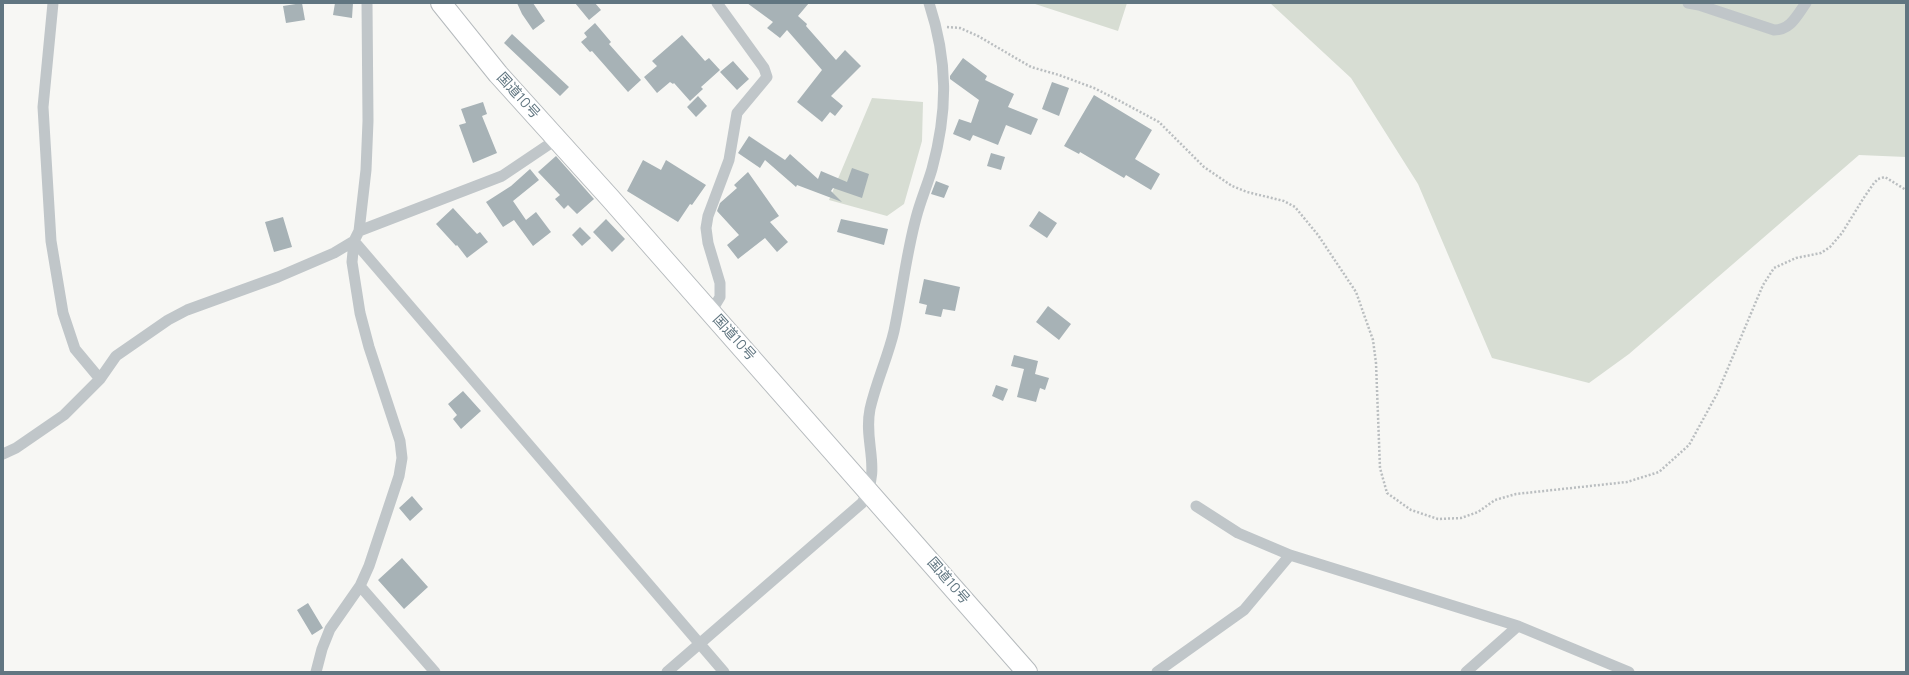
<!DOCTYPE html>
<html>
<head>
<meta charset="utf-8">
<style>
  body { margin:0 }
  #map { position:relative; width:1909px; height:675px; overflow:hidden; background:#f7f7f4; font-family:Manrope,sans-serif }
  canvas { display:block }
  .frame { position:absolute; inset:0; border:4px solid #617681; pointer-events:none }
</style>
</head>
<body>
<div id="map">
<canvas width="1909" height="675"></canvas>
<div class="frame"></div>
</div>
<script>
const ctx = document.querySelector('canvas').getContext('2d');
ctx.lineJoin = 'round';
function paint(path, color) { ctx.fillStyle = color; ctx.fill(path, 'evenodd'); }
function strokePath(path, color, width, dash) { ctx.strokeStyle = color; ctx.lineWidth = width; ctx.lineCap = dash ? 'butt' : 'round'; ctx.setLineDash(dash || []); ctx.stroke(path); }
function label(font, color, halo, rows, align = 'center') {
  ctx.font = font + ' Manrope,"Noto Sans JP",sans-serif'; ctx.lineWidth = 4; ctx.setLineDash([]); ctx.textBaseline = 'middle'; ctx.strokeStyle = halo; ctx.fillStyle = color; for (const [text, x, y, turn = 0] of rows) {
    ctx.save(); ctx.translate(x, y); ctx.rotate((+turn || 0) * Math.PI / 180); ctx.textAlign = isNaN(turn) ? turn : align; if (halo) ctx.strokeText(text, 0, 0); ctx.fillText(text, 0, 0); ctx.restore();
  }
}
paint(new Path2D(`
  M 1032,3 L 1127,3 L 1118,31 Z
  M 1270,3 L 1906,3 L 1906,157 L 1859,155 L 1629,354 L 1589,383 L 1492,358 L 1418,184 L 1351,78 Z
  M 872,98 L 923,102 L 922,141 L 904,204 L 887,216 L 829,200 Z`), '#d7ddd3');
paint(new Path2D(`
  M 302,3 L 305,20 L 286,23 L 283,6 Z
  M 335,3 L 353,3 L 352,18 L 333,15 Z
  M 517,3 L 533,3 L 545,21 L 533,30 L 522,14 Z
  M 575,3 L 595,3 L 601,10 L 589,20 Z
  M 747,3 L 809,3 L 798,16 L 807,24 L 806,26 L 836,60 L 845,50 L 861,66 L 831,96 L 843,106 L 835,116 L 830,112 L 822,122 L 797,102 L 822,70 L 787,30 L 780,38 L 767,28 L 773,22 Z
  M 595,23 L 611,42 L 609,44 L 641,80 L 628,92 L 592,51 L 590,52 L 581,42 L 587,37 L 584,33 Z
  M 512,34 L 569,87 L 560,96 L 504,43 Z
  M 682,35 L 705,61 L 709,58 L 720,70 L 701,87 L 703,89 L 690,101 L 674,83 L 673,84 L 670,82 L 657,93 L 644,77 L 657,66 L 652,61 Z
  M 963,58 L 987,76 L 985,80 L 1014,94 L 1008,107 L 1038,119 L 1031,135 L 1006,125 L 998,145 L 973,135 L 970,141 L 953,134 L 959,119 L 971,123 L 979,100 L 950,79 L 950,76 Z
  M 733,61 L 749,79 L 737,90 L 720,72 Z
  M 1052,82 L 1069,88 L 1059,116 L 1042,109 Z
  M 1094,95 L 1152,130 L 1135,159 L 1160,174 L 1151,190 L 1126,175 L 1124,178 L 1080,152 L 1079,154 L 1064,146 Z
  M 698,96 L 707,106 L 696,117 L 687,107 Z
  M 483,102 L 487,114 L 482,116 L 497,153 L 473,163 L 459,125 L 466,123 L 461,109 Z
  M 749,136 L 785,160 L 790,154 L 818,179 L 821,171 L 847,182 L 852,168 L 869,174 L 862,198 L 833,188 L 831,191 L 842,202 L 797,185 L 796,187 L 765,160 L 760,168 L 738,153 Z
  M 991,153 L 1005,157 L 1001,170 L 987,166 Z
  M 556,156 L 594,199 L 577,214 L 568,205 L 564,209 L 555,199 L 560,195 L 538,172 Z
  M 643,160 L 661,170 L 666,160 L 706,185 L 692,205 L 690,204 L 678,222 L 627,191 Z
  M 530,169 L 539,180 L 513,201 L 526,220 L 536,212 L 551,232 L 533,246 L 514,220 L 503,227 L 486,202 L 511,186 Z
  M 748,172 L 779,216 L 770,222 L 788,242 L 777,252 L 765,238 L 738,259 L 727,245 L 739,235 L 717,211 L 720,203 L 737,188 L 734,185 Z
  M 936,181 L 949,186 L 944,198 L 931,194 Z
  M 453,208 L 477,234 L 480,232 L 488,242 L 467,258 L 457,245 L 456,246 L 436,224 Z
  M 1039,211 L 1057,223 L 1047,238 L 1029,226 Z
  M 283,217 L 292,247 L 274,252 L 265,222 Z
  M 606,219 L 625,239 L 612,252 L 593,232 Z
  M 841,219 L 888,229 L 884,245 L 837,232 Z
  M 580,227 L 591,238 L 582,246 L 572,235 Z
  M 924,279 L 960,287 L 955,311 L 943,309 L 941,317 L 925,314 L 927,305 L 919,303 Z
  M 1048,306 L 1071,324 L 1059,340 L 1036,322 Z
  M 1014,355 L 1038,361 L 1035,374 L 1049,378 L 1045,390 L 1040,388 L 1036,402 L 1017,397 L 1024,369 L 1011,366 Z
  M 996,385 L 1008,389 L 1003,401 L 992,396 Z
  M 463,391 L 481,411 L 461,429 L 453,419 L 457,415 L 448,404 Z
  M 412,496 L 423,509 L 410,521 L 399,508 Z
  M 402,558 L 428,587 L 404,609 L 378,580 Z
  M 308,603 L 323,628 L 312,635 L 297,610 Z`), '#a7b2b6');
const highway = new Path2D(`
  M 441,3 L 498,74 L 610,198 L 1027,672`);
strokePath(highway, '#b5babd', 22);
strokePath(new Path2D(`
  M 947,27 L 960,28 L 978,36 L 1031,67 L 1059,75 L 1094,88 L 1118,100 L 1159,122 L 1204,167 L 1232,186 L 1247,192 L 1284,201 L 1295,207 L 1318,235 L 1356,292 L 1373,340 L 1376,363 L 1380,468 L 1387,493 L 1411,510 L 1438,519 L 1461,518 L 1478,512 L 1495,500 L 1516,494 L 1627,482 L 1659,472 L 1689,445 L 1717,394 L 1763,285 L 1774,268 L 1796,258 L 1821,253 L 1830,247 L 1842,233 L 1863,199 L 1874,183 L 1878,179 L 1885,177 L 1906,190`), '#babec0', 2.5, [2, 2]);
strokePath(new Path2D(`
  M 53,3 L 43,107 L 51,241 L 63,313 L 75,349 L 100,379
  M 1688,3 L 1699,5 L 1774,30 C 1791,30 1797,15 1806,3
  M 359,231 L 502,176 L 557,139
  M 354,241 L 724,672
  M 711,312 L 720,297 L 720,283 L 708,243 L 706,228 L 708,216 L 729,160 L 737,113 L 767,77 L 764,68 L 717,3
  M 3,454 L 16,448 L 64,415 L 100,379 L 116,356 L 168,320 L 187,310 L 278,277 L 334,253 L 354,241
  M 1196,506 L 1238,533 L 1290,555 L 1518,626 L 1629,672
  M 360,586 L 435,672
  M 316,672 L 322,649 L 330,629 L 360,586 L 369,566 L 399,476 L 402,458 L 400,441 L 369,347 L 360,313 L 352,262 L 354,241 L 359,231 L 366,170 L 368,121 L 367,3
  M 667,672 L 862,503 C 883,468 863,444 870,409 C 876,382 888,357 894,331 C 902,293 906,255 916,218 C 920,202 927,186 932,169 C 948,111 948,61 929,3
  M 1157,672 L 1244,610 L 1290,555
  M 1466,672 L 1518,626`), '#c0c6c9', 11);
strokePath(highway, '#fff', 20);
label('14px', '#617681', '#fff', [
  ["国道10号",518,96,48],
  ["国道10号",734,338,48],
  ["国道10号",948,581,49]
]);
</script>
</body>
</html>
